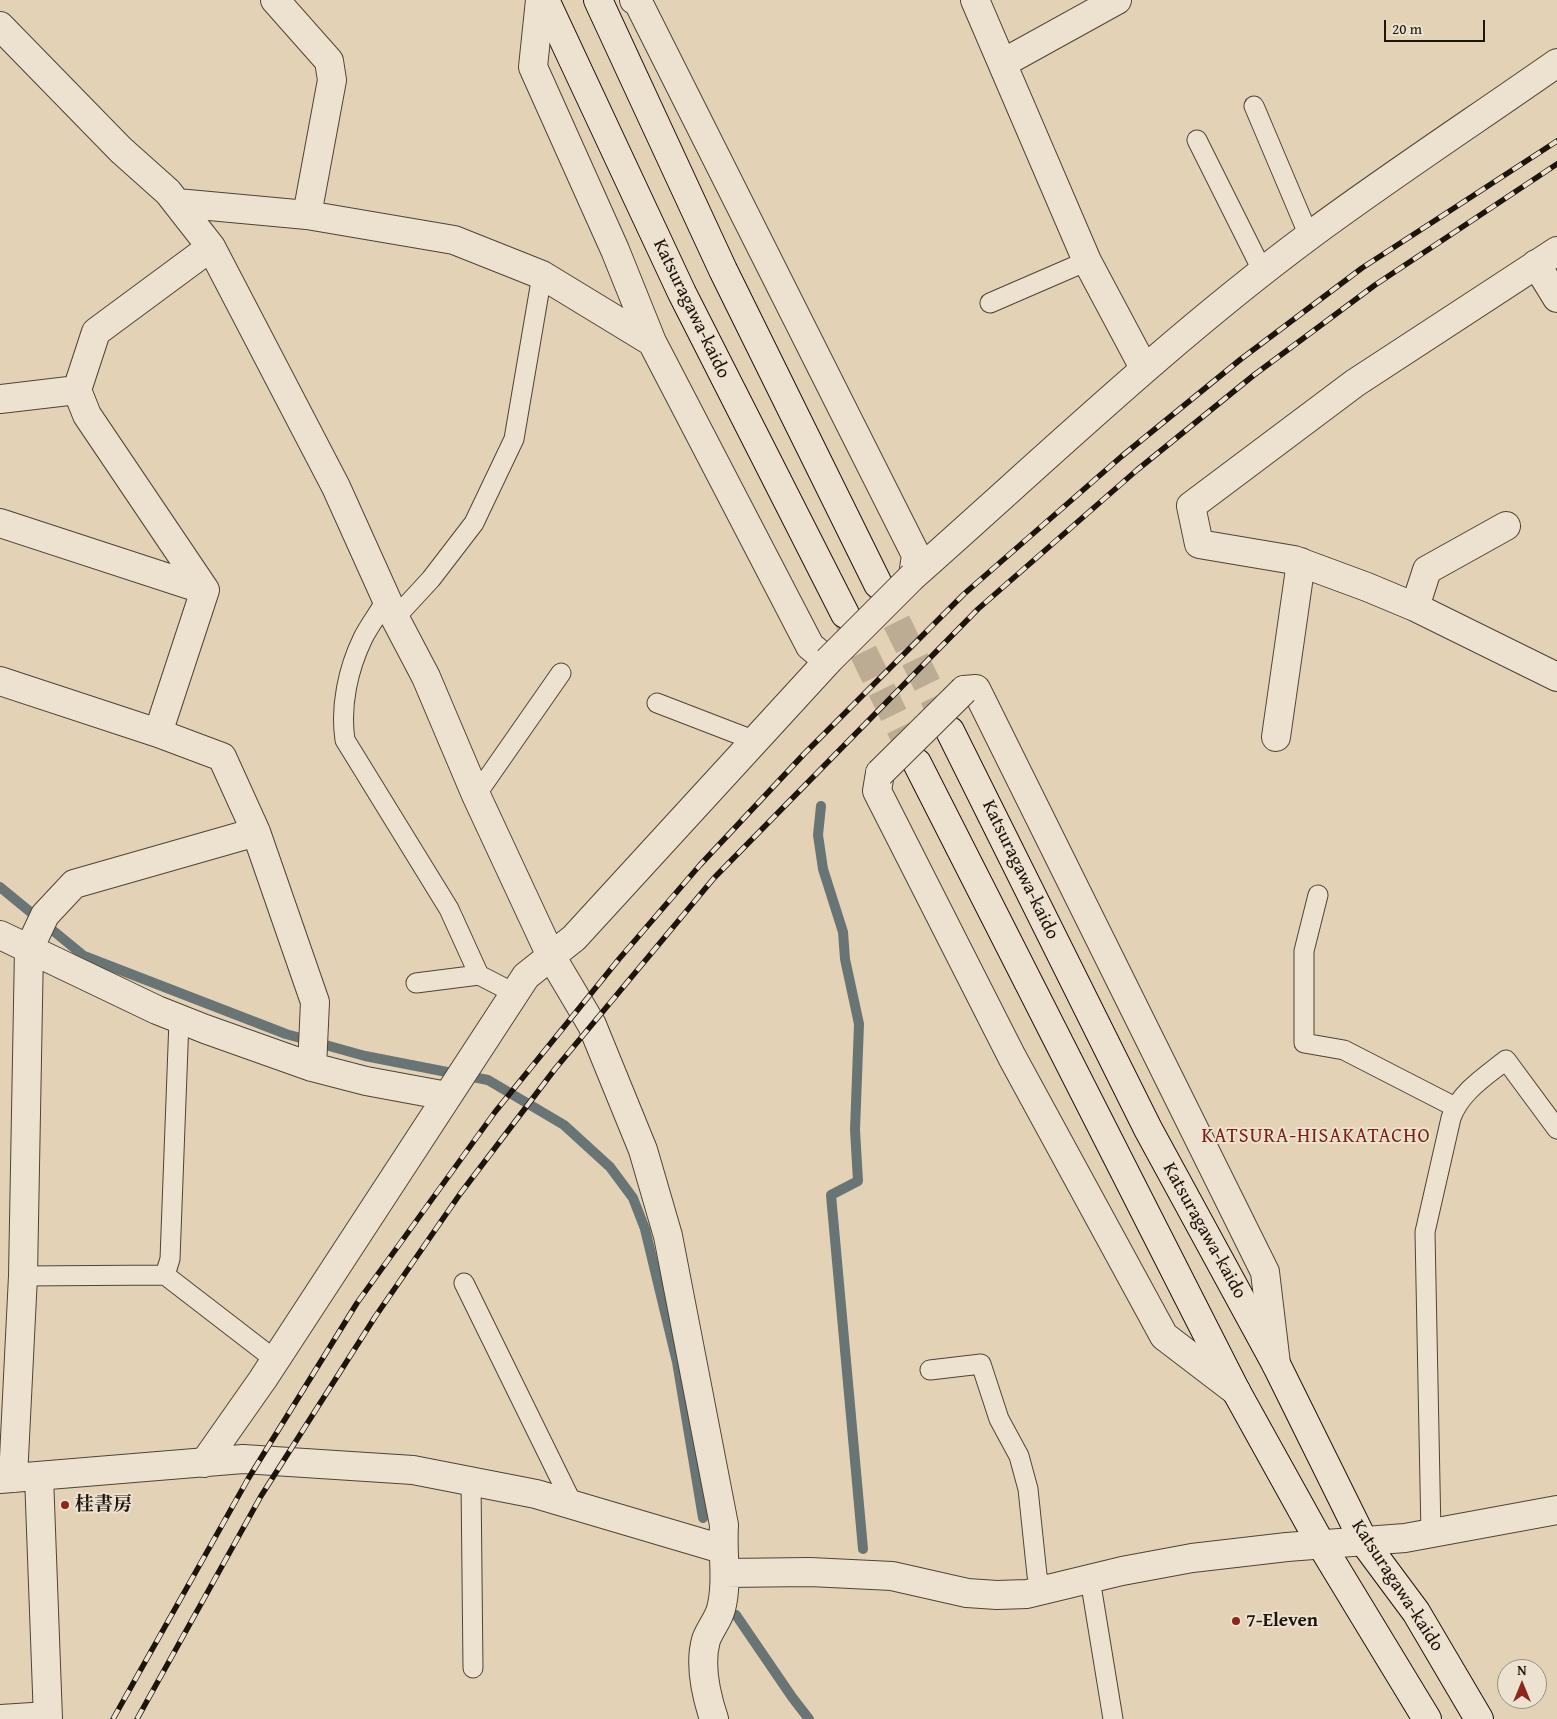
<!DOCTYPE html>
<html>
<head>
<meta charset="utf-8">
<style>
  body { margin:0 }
  #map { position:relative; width:1557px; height:1719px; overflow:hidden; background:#e3d2b5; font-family:"Gentium Book Plus",serif }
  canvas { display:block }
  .north { position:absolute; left:1497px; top:1659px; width:50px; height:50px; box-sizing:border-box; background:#ede2cf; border:1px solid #9a9081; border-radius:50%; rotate:0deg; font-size:14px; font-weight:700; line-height:20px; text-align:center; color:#1d140c }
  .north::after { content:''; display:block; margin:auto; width:18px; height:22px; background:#8f2418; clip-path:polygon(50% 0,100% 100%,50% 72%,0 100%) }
  .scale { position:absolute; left:1384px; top:20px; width:101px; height:22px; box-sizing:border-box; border:2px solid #1d140c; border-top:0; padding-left:6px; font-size:15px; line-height:18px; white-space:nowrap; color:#1d140c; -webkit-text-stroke:4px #ede2cf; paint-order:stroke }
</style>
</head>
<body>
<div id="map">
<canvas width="1557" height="1719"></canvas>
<div class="north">N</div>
<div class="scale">20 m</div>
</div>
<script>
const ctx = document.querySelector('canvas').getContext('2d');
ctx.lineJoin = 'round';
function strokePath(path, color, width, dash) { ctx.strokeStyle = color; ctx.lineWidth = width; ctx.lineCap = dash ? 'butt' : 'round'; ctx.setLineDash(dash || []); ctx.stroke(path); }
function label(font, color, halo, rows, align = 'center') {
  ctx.font = font + ' "Gentium Book Plus","Noto Serif JP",serif'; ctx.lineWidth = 4; ctx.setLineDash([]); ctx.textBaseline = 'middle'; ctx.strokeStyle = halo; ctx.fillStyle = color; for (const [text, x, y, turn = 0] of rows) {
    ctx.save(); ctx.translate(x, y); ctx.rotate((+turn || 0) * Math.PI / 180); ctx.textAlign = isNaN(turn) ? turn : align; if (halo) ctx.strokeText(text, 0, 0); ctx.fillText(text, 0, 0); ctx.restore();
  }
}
strokePath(new Path2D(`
  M 821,806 L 818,835 L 823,869 L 843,932 L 845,959 L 859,1024 L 855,1130 L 858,1181 L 831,1195 L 863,1549
  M 0,887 L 84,956 L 286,1034 L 365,1056 L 488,1080 L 564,1125 L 610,1167 L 633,1198 L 645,1229 L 677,1362 L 703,1518
  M 736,1615 L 792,1697 L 809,1719`), '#687574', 10);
strokePath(new Path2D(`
  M 878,584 L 950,731
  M 845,614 L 917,763`), '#bbac93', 28, [28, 14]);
const lane = new Path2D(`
  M 1254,106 L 1309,236
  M 1197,140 L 1263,272
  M 990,303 L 1087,261
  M 387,598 C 380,612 370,624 363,638 C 348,669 340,706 345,740 L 449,909 L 479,975 L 514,993
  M 395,618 L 431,579 L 474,523 L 514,439 L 542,275
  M 657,703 L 753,740
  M 476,795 L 561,673
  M 1318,895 L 1304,951 L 1304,1043 L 1344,1050 L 1455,1107
  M 416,983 L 479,975
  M 165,1275 L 274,1359
  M 23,1276 L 165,1275 L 170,1259 L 179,1020
  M 464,1283 L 573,1505
  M 930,1370 L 981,1364 L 999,1419 L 1019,1456 L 1028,1489 L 1037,1575 L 1042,1590
  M 471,1481 L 473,1668
  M 1431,1534 L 1425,1232 L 1451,1118 C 1460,1092 1486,1076 1506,1060 L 1557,1129
  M 1090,1579 L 1113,1719`);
const street = new Path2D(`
  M 275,0 L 329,61 L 332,80 L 307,215
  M 634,0 L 638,2 L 916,555 L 913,576
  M 975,0 L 1087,261 L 1144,368
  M 0,26 L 121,150 L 168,192 L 211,247 L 336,487 L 395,618 L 426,677 L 476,795 L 551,956 L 592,1025 L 643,1150 L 668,1236 L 724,1525 C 722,1553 728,1582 721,1609 C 718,1620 710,1629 706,1640 C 699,1665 706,1695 714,1719
  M 1003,63 L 1117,0
  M 177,203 L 307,215 L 454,240 L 542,275 L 652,342
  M 1557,251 L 1355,383 L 1191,506 L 1199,544 L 1294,560 L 1367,587 L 1415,607 L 1557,677
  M 1536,264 L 1557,298
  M 0,399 L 77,390
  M 0,523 L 205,590
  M 913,576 C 1043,461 1169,340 1309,236 C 1390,176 1474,121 1557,63
  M 1415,607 L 1427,570 L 1506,526
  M 0,681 L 158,733 L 222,757 L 256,832 L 315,1002 L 312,1067
  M 964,690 L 976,689 L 1265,1272 L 1276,1364
  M 158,733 L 205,590 L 87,415 L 77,390 L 96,332 L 211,247
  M 1276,737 L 1301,562
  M 880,773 L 877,791 L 1012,1057 L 1164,1336 L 1236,1391
  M 0,935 L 157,1010 L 205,1029 L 312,1067 L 366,1081 L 447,1096
  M 204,1463 L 263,1379 L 526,976 L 574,938 L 828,661 L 810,646 L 652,342 L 615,250 L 533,67 L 540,0
  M 39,1476 L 48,1719
  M 13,1478 L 23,1276 L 29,949 L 45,915 L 74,884 L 256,832
  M 0,1479 L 243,1459 L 413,1470 L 536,1494 L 722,1549
  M 725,1573 L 810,1572 L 892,1576 L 967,1593 L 997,1595 L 1027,1594 L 1122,1571 L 1192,1558 L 1287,1547 L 1405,1538 L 1557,1510
  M 0,1719 L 48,1716`);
const secondary = new Path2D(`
  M 545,0 L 682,293 L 845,614
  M 598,0 L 723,270 L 878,584
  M 950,731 L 1148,1129 L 1276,1364 L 1364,1542 L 1416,1612 L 1479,1719
  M 917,763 L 1236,1391 L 1322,1546 L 1427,1719`);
strokePath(lane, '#4e4436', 21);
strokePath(street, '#4e4436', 30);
strokePath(secondary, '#1d140c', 30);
strokePath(lane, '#ede2cf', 19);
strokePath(street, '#ede2cf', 28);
strokePath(secondary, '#ede2cf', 28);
const rail = new Path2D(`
  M 113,1719 L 248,1479 L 357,1303 L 495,1112 L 619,959 L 700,865 L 804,754 L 964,594 L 1122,456 L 1241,359 L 1362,268 L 1557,141
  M 137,1719 L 261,1496 L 375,1317 L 460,1194 L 555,1069 L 714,878 L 978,609 L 1137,470 L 1254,375 L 1375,285 L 1557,164`);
strokePath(rail, '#1d140c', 5.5);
strokePath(rail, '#ede2cf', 4, [11]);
const streetBridge = new Path2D(`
  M 828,661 L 913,576
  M 880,773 L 964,690`);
strokePath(streetBridge, '#4e4436', 30, []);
strokePath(streetBridge, '#ede2cf', 28);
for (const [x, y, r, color] of [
  [65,1505,5,"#8f2418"],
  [1236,1621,5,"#8f2418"]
]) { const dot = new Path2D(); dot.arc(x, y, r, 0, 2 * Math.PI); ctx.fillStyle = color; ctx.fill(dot); strokePath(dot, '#ede2cf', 2); }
label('19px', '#1d140c', '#ede2cf', [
  ["Katsuragawa-kaido",691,309,64],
  ["Katsuragawa-kaido",1020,870,64],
  ["Katsuragawa-kaido",1204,1231,61],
  ["Katsuragawa-kaido",1397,1586,57]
]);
label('bold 19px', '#1d140c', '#ede2cf', [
  ["桂書房",75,1505],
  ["7-Eleven",1246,1621]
], 'left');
ctx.letterSpacing = '1px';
label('20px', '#7a1f14', '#ede2cf', [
  ["KATSURA-HISAKATACHO",1316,1137]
]);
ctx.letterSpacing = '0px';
</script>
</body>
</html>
